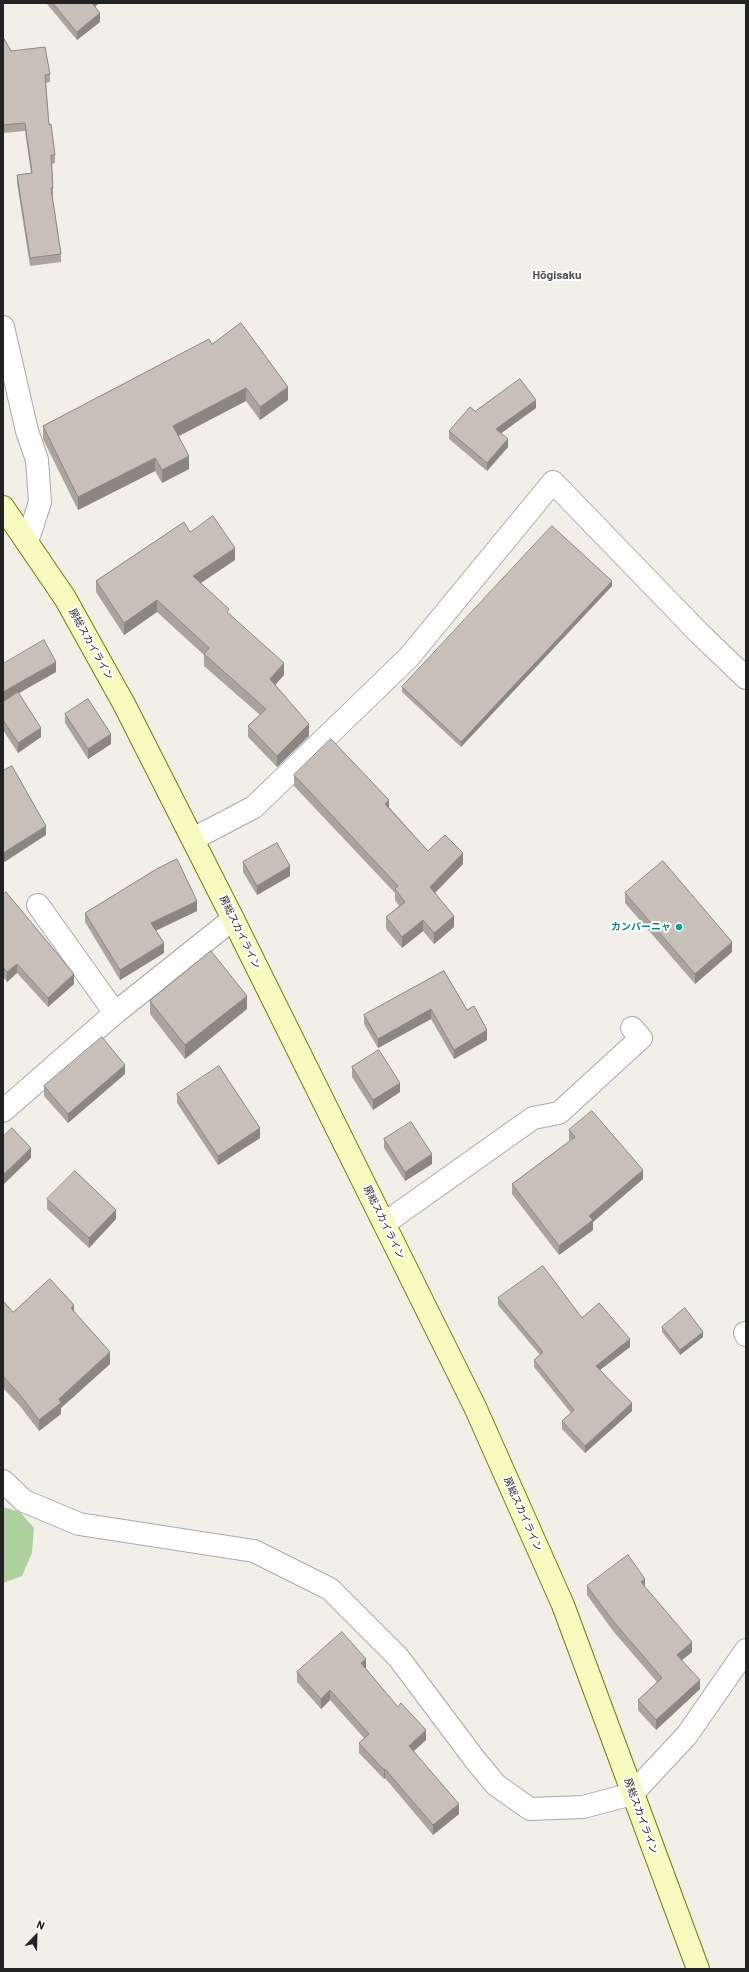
<!DOCTYPE html>
<html>
<head>
<meta charset="utf-8">
<style>
  body { margin:0 }
  #map { position:relative; width:749px; height:1972px; overflow:hidden; background:#f2efe9; font-family:Barlow,sans-serif }
  canvas { display:block }
  .frame { position:absolute; inset:0; border:4px solid #222; pointer-events:none }
  .north { position:absolute; left:16px; top:1916px; width:40px; height:40px; -webkit-text-stroke:3px #fff; paint-order:stroke; rotate:23deg; font-size:11px; font-weight:700; line-height:16px; text-align:center; color:#222 }
  .north::after { content:''; display:block; margin:auto; width:14px; height:18px; background:#222; clip-path:polygon(50% 0,100% 100%,50% 72%,0 100%) }
</style>
</head>
<body>
<div id="map">
<canvas width="749" height="1972"></canvas>
<div class="frame"></div>
<div class="north">N</div>
</div>
<script>
const ctx = document.querySelector('canvas').getContext('2d');
ctx.lineJoin = 'round';
function paint(path, color) { ctx.fillStyle = color; ctx.fill(path, 'evenodd'); }
function strokePath(path, color, width, dash) { ctx.strokeStyle = color; ctx.lineWidth = width; ctx.lineCap = dash ? 'butt' : 'round'; ctx.setLineDash(dash || []); ctx.stroke(path); }
function label(font, color, halo, rows, align = 'center') {
  ctx.font = font + ' Barlow,"Noto Sans JP",sans-serif'; ctx.lineWidth = 4; ctx.setLineDash([]); ctx.textBaseline = 'middle'; ctx.strokeStyle = halo; ctx.fillStyle = color; for (const [text, x, y, turn = 0] of rows) {
    ctx.save(); ctx.translate(x, y); ctx.rotate((+turn || 0) * Math.PI / 180); ctx.textAlign = isNaN(turn) ? turn : align; if (halo) ctx.strokeText(text, 0, 0); ctx.fillText(text, 0, 0); ctx.restore();
  }
}
paint(new Path2D(`
  M 3,1507 L 20,1512 L 34,1528 L 32,1553 L 22,1576 L 3,1583 Z`), '#add19e');
const street = new Path2D(`
  M 3,327 L 27,431 L 37,460 L 40,502 L 27,542
  M 193,839 L 254,807 L 409,657 L 553,482 L 699,633 L 746,678
  M 38,905 L 115,1013
  M 3,1111 L 115,1013 L 233,919
  M 385,1223 L 533,1118 L 559,1113 L 641,1038 L 632,1028
  M 745,1333 L 746,1335
  M 3,1481 L 24,1501 L 79,1524 L 254,1551 L 330,1589 L 398,1657 L 476,1761 L 496,1785 L 530,1809 L 583,1807 L 632,1794 L 687,1735 L 746,1650`);
const secondary = new Path2D(`
  M 3,507 L 65,598 L 124,704 L 233,919 L 475,1407 L 563,1605 L 698,1969`);
strokePath(street, '#a9a9a9', 24);
strokePath(secondary, '#707d05', 24);
strokePath(street, '#fff', 22);
strokePath(secondary, '#f7fabf', 22);
paint(new Path2D(`
  M 47,3 L 99,3 L 95,7 L 100,22 L 77,40 L 47,4 Z
  M 3,37 L 11,51 L 50,74 L 50,82 L 46,83 L 49,125 L 55,155 L 55,163 L 52,164 L 53,188 L 53,196 L 52,196 L 61,254 L 61,262 L 30,266 L 17,183 L 17,175 L 31,173 L 25,131 L 3,133 Z
  M 212,344 L 288,400 L 260,420 L 246,401 L 179,436 L 189,469 L 162,483 L 155,471 L 78,510 L 43,439 L 43,426 Z
  M 536,408 L 501,433 L 508,447 L 487,471 L 449,439 L 449,431 L 475,411 Z
  M 190,532 L 235,560 L 201,583 L 284,675 L 275,685 L 309,736 L 277,767 L 248,737 L 248,726 L 260,715 L 204,666 L 204,655 L 157,612 L 124,635 L 96,592 L 96,581 Z
  M 612,586 L 461,747 L 402,692 L 402,687 Z
  M 3,664 L 56,672 L 19,693 L 41,737 L 18,753 L 3,730 L 3,702 L 8,699 L 3,702 Z
  M 65,714 L 111,744 L 88,759 L 65,723 Z
  M 294,775 L 389,807 L 428,851 L 463,864 L 435,893 L 454,927 L 434,944 L 423,931 L 402,948 L 386,929 L 386,917 L 399,906 L 395,900 L 395,893 L 294,786 Z
  M 243,862 L 290,876 L 257,895 L 243,872 Z
  M 625,893 L 732,952 L 695,984 L 625,903 Z
  M 3,895 L 74,984 L 48,1007 L 17,973 L 7,982 L 3,977 Z
  M 197,911 L 156,930 L 164,953 L 120,980 L 85,922 L 85,913 Z
  M 444,971 L 467,1010 L 487,1040 L 454,1059 L 431,1019 L 378,1048 L 364,1024 L 364,1015 Z
  M 150,1001 L 247,1009 L 185,1059 L 150,1014 Z
  M 352,1067 L 400,1092 L 373,1110 L 352,1077 Z
  M 125,1074 L 68,1123 L 44,1096 L 44,1086 Z
  M 177,1094 L 260,1138 L 218,1165 L 177,1103 Z
  M 569,1130 L 643,1179 L 593,1222 L 593,1230 L 559,1255 L 512,1194 L 512,1184 L 570,1141 L 569,1140 Z
  M 384,1139 L 432,1164 L 405,1181 L 384,1148 Z
  M 47,1199 L 116,1219 L 89,1248 L 47,1209 Z
  M 498,1298 L 582,1318 L 630,1347 L 600,1370 L 632,1411 L 585,1453 L 562,1429 L 562,1421 L 571,1413 L 534,1367 L 534,1360 L 540,1355 L 498,1305 Z
  M 3,1301 L 13,1312 L 74,1312 L 110,1364 L 61,1408 L 61,1414 L 39,1431 L 20,1406 L 3,1388 Z
  M 662,1327 L 703,1337 L 680,1355 L 662,1332 Z
  M 587,1586 L 645,1587 L 692,1652 L 682,1660 L 700,1689 L 656,1730 L 638,1710 L 638,1700 L 657,1682 L 613,1631 L 587,1595 Z
  M 366,1668 L 366,1669 L 426,1740 L 414,1751 L 459,1814 L 433,1835 L 385,1778 L 384,1779 L 359,1753 L 359,1743 L 364,1738 L 330,1700 L 321,1709 L 297,1682 L 297,1672 Z`), '#aba49e');
paint(new Path2D(`
  M 91,3 L 99,3 L 91,10 Z
  M 100,13 L 100,22 L 77,40 L 77,32 Z
  M 288,387 L 288,400 L 260,420 L 260,407 Z
  M 246,388 L 246,401 L 173,439 L 173,426 Z
  M 536,400 L 536,408 L 496,437 L 496,429 Z
  M 508,439 L 508,447 L 487,471 L 487,463 Z
  M 189,456 L 189,469 L 162,483 L 162,470 Z
  M 155,458 L 155,471 L 78,510 L 78,497 Z
  M 235,548 L 235,560 L 193,588 L 193,576 Z
  M 612,581 L 612,586 L 461,747 L 461,742 Z
  M 157,600 L 157,612 L 124,635 L 124,623 Z
  M 56,662 L 56,672 L 3,702 L 3,692 Z
  M 284,663 L 284,675 L 270,691 L 270,679 Z
  M 309,724 L 309,736 L 277,767 L 277,756 Z
  M 41,728 L 41,737 L 18,753 L 18,743 Z
  M 111,734 L 111,744 L 88,759 L 88,749 Z
  M 389,800 L 389,811 L 385,804 Z
  M 46,826 L 46,835 L 3,863 L 3,853 Z
  M 463,853 L 463,864 L 430,898 L 430,887 Z
  M 290,866 L 290,876 L 257,895 L 257,886 Z
  M 197,901 L 197,911 L 151,933 L 151,923 Z
  M 454,916 L 454,927 L 434,944 L 434,933 Z
  M 423,920 L 423,931 L 402,948 L 402,937 Z
  M 732,942 L 732,952 L 695,984 L 695,974 Z
  M 164,943 L 164,953 L 120,980 L 120,970 Z
  M 17,964 L 17,973 L 7,982 L 7,972 Z
  M 74,974 L 74,984 L 48,1007 L 48,998 Z
  M 247,996 L 247,1009 L 185,1059 L 185,1045 Z
  M 431,1009 L 431,1019 L 378,1048 L 378,1039 Z
  M 487,1030 L 487,1040 L 454,1059 L 454,1050 Z
  M 125,1065 L 125,1074 L 68,1123 L 68,1114 Z
  M 400,1083 L 400,1092 L 373,1110 L 373,1100 Z
  M 260,1128 L 260,1138 L 218,1165 L 218,1156 Z
  M 31,1148 L 31,1158 L 3,1185 L 3,1175 Z
  M 432,1154 L 432,1164 L 405,1181 L 405,1172 Z
  M 643,1170 L 643,1179 L 593,1222 L 593,1230 L 559,1255 L 559,1246 L 589,1216 Z
  M 116,1210 L 116,1219 L 89,1248 L 89,1238 Z
  M 74,1305 L 74,1316 L 71,1308 Z
  M 703,1332 L 703,1337 L 680,1355 L 680,1350 Z
  M 630,1339 L 630,1347 L 596,1373 L 596,1366 Z
  M 110,1352 L 110,1364 L 61,1408 L 61,1414 L 39,1431 L 39,1420 L 59,1399 Z
  M 632,1403 L 632,1411 L 585,1453 L 585,1446 Z
  M 645,1579 L 645,1588 L 641,1582 Z
  M 692,1642 L 692,1652 L 677,1664 L 677,1655 Z
  M 366,1659 L 366,1668 L 361,1673 L 361,1663 Z
  M 700,1680 L 700,1689 L 656,1730 L 656,1720 Z
  M 330,1690 L 330,1700 L 321,1709 L 321,1699 Z
  M 426,1730 L 426,1740 L 409,1755 L 409,1746 Z
  M 385,1769 L 385,1778 L 384,1779 L 384,1770 Z
  M 459,1804 L 459,1814 L 433,1835 L 433,1825 Z`), '#8b8681');
const building = new Path2D(`
  M 53,3 L 92,3 L 100,13 L 77,32 Z
  M 3,37 L 11,51 L 45,47 L 50,74 L 45,75 L 49,125 L 51,124 L 55,155 L 51,155 L 53,188 L 51,188 L 61,254 L 30,258 L 17,175 L 32,173 L 25,123 L 3,125 Z
  M 241,323 L 288,387 L 260,407 L 246,388 L 173,426 L 189,456 L 162,470 L 155,458 L 78,497 L 43,426 L 209,339 L 212,344 Z
  M 520,379 L 536,400 L 496,429 L 508,439 L 487,463 L 449,431 L 470,407 L 475,411 Z
  M 213,516 L 235,548 L 193,576 L 229,609 L 227,612 L 284,663 L 270,679 L 309,724 L 277,756 L 248,726 L 266,709 L 204,654 L 209,648 L 157,600 L 124,623 L 96,581 L 184,522 L 190,532 Z
  M 552,526 L 612,581 L 461,742 L 402,687 Z
  M 44,640 L 56,662 L 3,692 L 3,664 Z
  M 18,692 L 41,728 L 18,743 L 3,720 L 3,702 Z
  M 88,699 L 111,734 L 88,749 L 65,714 Z
  M 331,739 L 389,800 L 385,804 L 428,851 L 445,835 L 463,853 L 430,887 L 454,916 L 434,933 L 423,920 L 402,937 L 386,917 L 405,902 L 395,889 L 398,886 L 294,775 Z
  M 12,766 L 46,826 L 3,853 L 3,771 Z
  M 277,843 L 290,866 L 257,886 L 243,862 Z
  M 177,859 L 197,901 L 151,923 L 164,943 L 120,970 L 85,913 L 155,870 Z
  M 663,861 L 732,942 L 695,974 L 625,893 Z
  M 6,892 L 74,974 L 48,998 L 17,964 L 7,972 L 3,967 L 3,895 Z
  M 211,951 L 247,996 L 185,1045 L 150,1001 Z
  M 444,971 L 467,1010 L 474,1006 L 487,1030 L 454,1050 L 431,1009 L 378,1039 L 364,1015 Z
  M 102,1037 L 125,1065 L 68,1114 L 44,1086 Z
  M 379,1050 L 400,1083 L 373,1100 L 352,1067 Z
  M 219,1066 L 260,1128 L 218,1156 L 177,1094 Z
  M 592,1111 L 643,1170 L 589,1216 L 593,1220 L 559,1246 L 512,1184 L 575,1137 L 569,1130 Z
  M 411,1122 L 432,1154 L 405,1172 L 384,1139 Z
  M 12,1128 L 31,1148 L 3,1175 L 3,1137 Z
  M 75,1171 L 116,1210 L 89,1238 L 47,1199 Z
  M 543,1266 L 582,1318 L 599,1303 L 630,1339 L 596,1366 L 632,1403 L 585,1446 L 562,1421 L 574,1410 L 534,1360 L 543,1352 L 498,1298 Z
  M 50,1279 L 74,1305 L 71,1308 L 110,1352 L 59,1399 L 61,1403 L 39,1420 L 20,1395 L 3,1376 L 3,1301 L 13,1312 Z
  M 685,1308 L 703,1332 L 680,1350 L 662,1327 Z
  M 628,1555 L 645,1579 L 641,1582 L 692,1642 L 677,1655 L 700,1680 L 656,1720 L 638,1700 L 662,1678 L 613,1621 L 587,1586 Z
  M 342,1632 L 366,1659 L 361,1663 L 398,1707 L 401,1703 L 426,1730 L 409,1746 L 459,1804 L 433,1825 L 385,1769 L 384,1770 L 359,1743 L 369,1734 L 330,1690 L 321,1699 L 297,1672 Z`);
paint(building, '#c7bfb8');
strokePath(building, '#8b8681', 1);
for (const [x, y, r, color] of [
  [679,927,4,"#0f9aa8"]
]) { const dot = new Path2D(); dot.arc(x, y, r, 0, 2 * Math.PI); ctx.fillStyle = color; ctx.fill(dot); strokePath(dot, '#fff', 1.5); }
label('10px', '#222', '#fff', [
  ["房総スカイライン",91,644,61],
  ["房総スカイライン",240,932,64],
  ["房総スカイライン",384,1222,64],
  ["房総スカイライン",523,1514,66],
  ["房総スカイライン",641,1816,70]
]);
label('bold 10px', '#0d838f', '#fff', [
  ["カンパーニャ",671,927]
], 'right');
label('bold 12px', '#555', '#fff', [
  ["Hōgisaku",557,275]
]);
</script>
</body>
</html>
